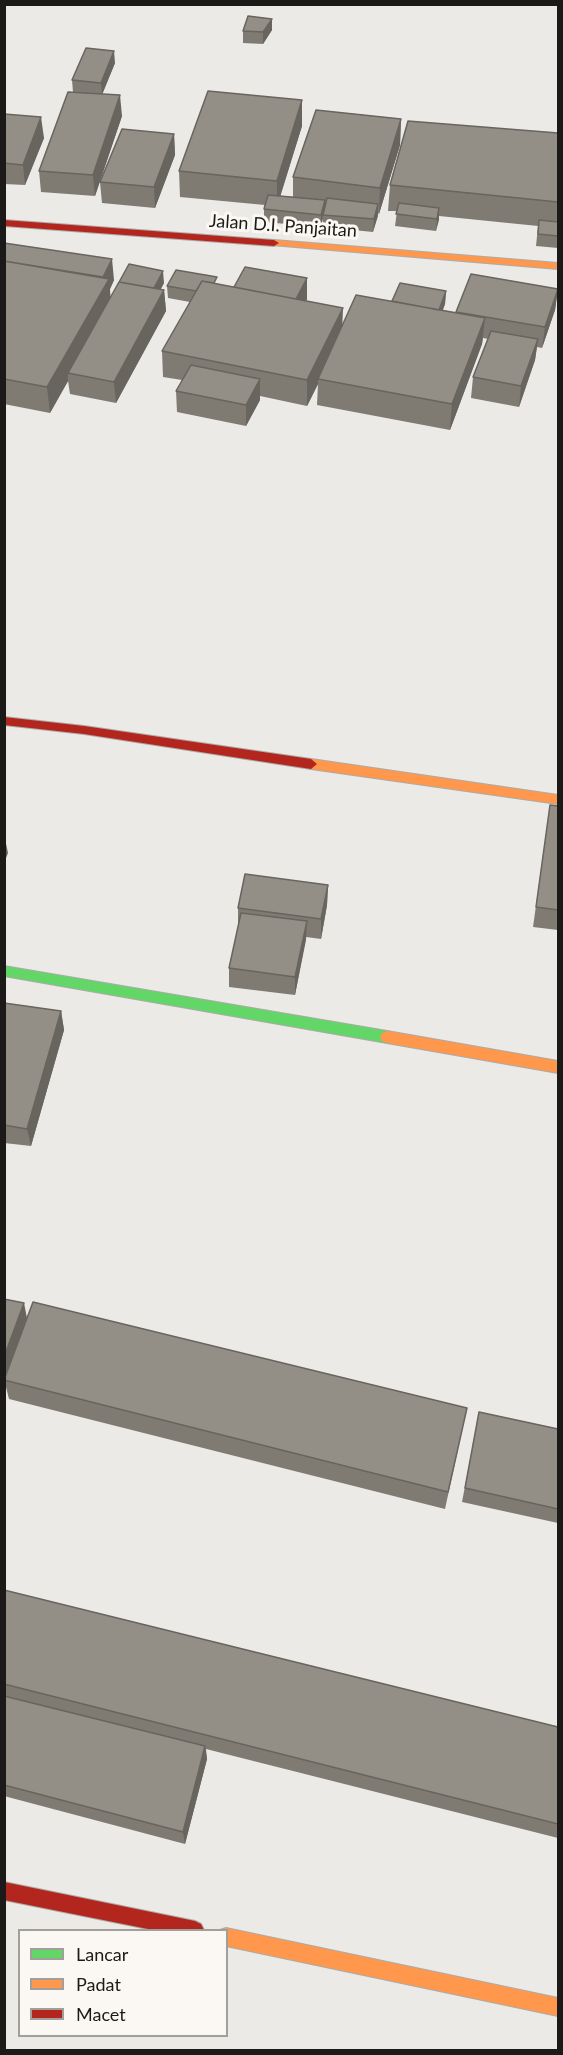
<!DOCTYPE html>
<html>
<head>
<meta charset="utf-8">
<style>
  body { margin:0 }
  #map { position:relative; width:563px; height:2055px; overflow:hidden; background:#ebeae7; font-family:Lato,sans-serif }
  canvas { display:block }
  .frame { position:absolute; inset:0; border:6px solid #1b1a19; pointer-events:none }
  .legend { position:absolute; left:18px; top:1929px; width:210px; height:108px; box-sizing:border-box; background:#fbf8f3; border:2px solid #a19f9c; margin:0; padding:8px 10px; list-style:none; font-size:18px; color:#1b1a19 }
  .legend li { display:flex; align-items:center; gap:12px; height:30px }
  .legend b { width:30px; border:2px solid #a19f9c }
</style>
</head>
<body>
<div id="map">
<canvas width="563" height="2055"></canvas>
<div class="frame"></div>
<ul class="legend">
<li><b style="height:8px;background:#63d668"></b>Lancar</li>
<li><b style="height:8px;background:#ff974d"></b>Padat</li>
<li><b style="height:8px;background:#b3261e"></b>Macet</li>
</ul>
</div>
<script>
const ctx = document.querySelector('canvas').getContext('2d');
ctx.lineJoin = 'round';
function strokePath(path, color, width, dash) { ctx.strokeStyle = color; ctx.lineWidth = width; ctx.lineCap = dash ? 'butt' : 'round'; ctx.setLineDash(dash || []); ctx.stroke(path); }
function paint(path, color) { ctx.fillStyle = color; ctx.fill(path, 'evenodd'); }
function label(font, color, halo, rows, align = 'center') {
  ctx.font = font + ' Lato,sans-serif'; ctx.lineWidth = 6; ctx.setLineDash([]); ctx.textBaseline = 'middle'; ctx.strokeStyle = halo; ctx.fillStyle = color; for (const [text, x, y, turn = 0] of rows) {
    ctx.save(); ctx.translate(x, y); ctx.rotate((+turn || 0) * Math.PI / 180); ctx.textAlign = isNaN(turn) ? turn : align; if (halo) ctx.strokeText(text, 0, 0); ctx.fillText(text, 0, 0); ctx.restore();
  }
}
const fast = new Path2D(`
  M 4,966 L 387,1031 L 392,1033 L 394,1037 L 392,1041 L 387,1043 L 4,976 Z`);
const slow = new Path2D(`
  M 274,240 L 558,263 L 558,269 L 271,245 L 271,241 Z
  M 311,759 L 558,795 L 558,804 L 311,769 L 305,764 Z
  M 387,1031 L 558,1061 L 558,1073 L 387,1043 L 382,1041 L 380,1037 L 382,1033 Z
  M 226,1928 L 558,1998 L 558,2016 L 226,1946 L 226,1930 L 220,1930 Z`);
const jam = new Path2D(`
  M 4,220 L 274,240 L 279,243 L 274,246 L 4,226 Z
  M 4,717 L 84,726 L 311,759 L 317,764 L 311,769 L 84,734 L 4,725 Z
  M 4,1882 L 195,1921 L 201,1924 L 204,1930 L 153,1930 L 4,1900 Z`);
strokePath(fast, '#acaba8', 2);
strokePath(slow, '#acaba8', 2);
strokePath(jam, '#acaba8', 2);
paint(fast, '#63d668');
paint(slow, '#ff974d');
paint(jam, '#b3261e');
paint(new Path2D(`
  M 272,30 L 263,44 L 243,43 L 243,31 Z
  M 115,63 L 102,94 L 122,116 L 95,196 L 41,192 L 39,171 L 73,92 L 72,80 Z
  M 302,100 L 302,126 L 280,196 L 293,197 L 293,177 L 401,119 L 400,145 L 379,214 L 378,213 L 373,232 L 323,227 L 323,219 L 321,227 L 264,222 L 264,209 L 265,205 L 180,197 L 179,171 Z
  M 4,114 L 44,138 L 25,185 L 4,184 Z
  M 558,133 L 558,248 L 536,246 L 538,226 L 439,216 L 436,231 L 395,226 L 397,211 L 388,211 L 390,185 Z
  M 174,134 L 175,155 L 155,208 L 102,203 L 100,182 Z
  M 4,243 L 114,280 L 110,289 L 110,298 L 164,283 L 161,289 L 164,290 L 166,311 L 116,403 L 70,394 L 68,381 L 50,413 L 4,404 Z
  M 471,274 L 558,289 L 555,310 L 542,348 L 537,347 L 535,360 L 519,407 L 471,398 L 473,377 L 488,339 L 483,338 L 482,344 L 450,430 L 317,405 L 318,384 L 307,406 L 260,396 L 260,400 L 246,426 L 177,412 L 176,391 L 182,380 L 163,377 L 162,351 L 190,302 L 168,298 L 167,286 L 217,284 L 307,299 L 306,301 L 343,325 L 392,301 L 446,291 L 445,304 L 443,310 L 456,313 Z
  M 550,805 L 558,806 L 558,930 L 533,927 Z
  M 328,885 L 327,905 L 321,939 L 306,937 L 295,995 L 229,987 L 229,968 L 238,927 L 238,908 Z
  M 4,1003 L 61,1011 L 64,1030 L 31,1146 L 4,1143 Z
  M 4,1299 L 27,1318 L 467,1408 L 445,1509 L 9,1399 L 6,1387 L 4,1391 Z
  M 479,1412 L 558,1429 L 558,1523 L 462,1502 Z
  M 4,1590 L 558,1727 L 558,1838 L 206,1749 L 207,1759 L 185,1844 L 4,1796 Z`), '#7f7b73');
paint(new Path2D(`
  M 272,19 L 272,30 L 263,44 L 263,32 Z
  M 114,51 L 115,63 L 102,95 L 101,83 Z
  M 120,95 L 122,116 L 95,196 L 93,175 Z
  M 302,100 L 302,126 L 277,207 L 277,181 Z
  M 41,117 L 44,138 L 25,185 L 23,165 Z
  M 401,119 L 400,145 L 379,214 L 380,188 Z
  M 174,134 L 175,155 L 155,208 L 154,187 Z
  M 325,200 L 325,212 L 323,215 L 321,227 L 321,215 Z
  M 378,204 L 378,216 L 373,232 L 374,219 Z
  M 439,208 L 439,220 L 436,231 L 437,219 Z
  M 112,259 L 114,280 L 110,289 L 111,305 L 68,373 L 68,381 L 50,413 L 47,387 Z
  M 163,271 L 164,283 L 153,302 L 153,290 Z
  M 307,278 L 307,299 L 295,322 L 295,301 Z
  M 558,289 L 555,310 L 542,348 L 545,327 Z
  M 164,290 L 166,311 L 116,403 L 114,382 Z
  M 446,291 L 445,304 L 436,326 L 437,314 Z
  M 343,308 L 342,334 L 318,379 L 318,384 L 307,406 L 307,380 Z
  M 485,318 L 482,344 L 450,430 L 452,404 Z
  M 538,339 L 535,360 L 519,407 L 521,386 Z
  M 260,379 L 260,400 L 246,426 L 246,405 Z
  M 4,834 L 8,853 L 4,863 Z
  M 328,885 L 327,905 L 321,939 L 321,919 Z
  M 307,921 L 306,940 L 295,995 L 295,977 Z
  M 61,1011 L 64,1030 L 31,1146 L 27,1129 Z
  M 24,1303 L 28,1323 L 4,1380 L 4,1357 Z
  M 205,1746 L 207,1759 L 185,1844 L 183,1832 Z`), '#68645e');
const building = new Path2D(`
  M 248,16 L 272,19 L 263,32 L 243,31 Z
  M 86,48 L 114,51 L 101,83 L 72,80 Z
  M 208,91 L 302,100 L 277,181 L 179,171 Z
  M 68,92 L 120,95 L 93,175 L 39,171 Z
  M 316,110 L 401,119 L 380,188 L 293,177 Z
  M 4,114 L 41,117 L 23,165 L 4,163 Z
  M 408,121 L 558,133 L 558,202 L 390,185 Z
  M 122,129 L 174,134 L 154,187 L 100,182 Z
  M 268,195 L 325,200 L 321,215 L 264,209 Z
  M 327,198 L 378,204 L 374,219 L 323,215 Z
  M 399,203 L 439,208 L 437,219 L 396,214 Z
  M 539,220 L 558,222 L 558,236 L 538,234 Z
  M 4,243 L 112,259 L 103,277 L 4,261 Z
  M 4,261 L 109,279 L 47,387 L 4,379 Z
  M 129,264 L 163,271 L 154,288 L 119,282 L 118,284 Z
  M 245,267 L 307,278 L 296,299 L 234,287 Z
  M 176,270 L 217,277 L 214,283 L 202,281 L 196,291 L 167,286 Z
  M 471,274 L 558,289 L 545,327 L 456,312 Z
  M 202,281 L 343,308 L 307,380 L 162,351 Z
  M 119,282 L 164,290 L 114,382 L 68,373 Z
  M 400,283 L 446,291 L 439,310 L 392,301 Z
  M 356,295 L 485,318 L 452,404 L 318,379 Z
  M 491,331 L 538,339 L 521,386 L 473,377 Z
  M 191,365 L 260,379 L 246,405 L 176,391 Z
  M 550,805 L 558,806 L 558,910 L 536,907 Z
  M 245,874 L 328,885 L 321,919 L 238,908 Z
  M 241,913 L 307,921 L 295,977 L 229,968 Z
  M 4,1003 L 61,1011 L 27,1129 L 4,1125 Z
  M 4,1299 L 24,1303 L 4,1357 Z
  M 33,1302 L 467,1408 L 448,1492 L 4,1380 Z
  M 479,1412 L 558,1429 L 558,1509 L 465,1488 Z
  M 4,1590 L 558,1727 L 558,1824 L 4,1684 Z
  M 4,1696 L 205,1746 L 183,1832 L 4,1785 Z`);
paint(building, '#948f86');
strokePath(building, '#68645e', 1.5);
label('18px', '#1b1a19', '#fbf8f3', [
  ["Jalan D.I. Panjaitan",283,226,4]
]);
</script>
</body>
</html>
